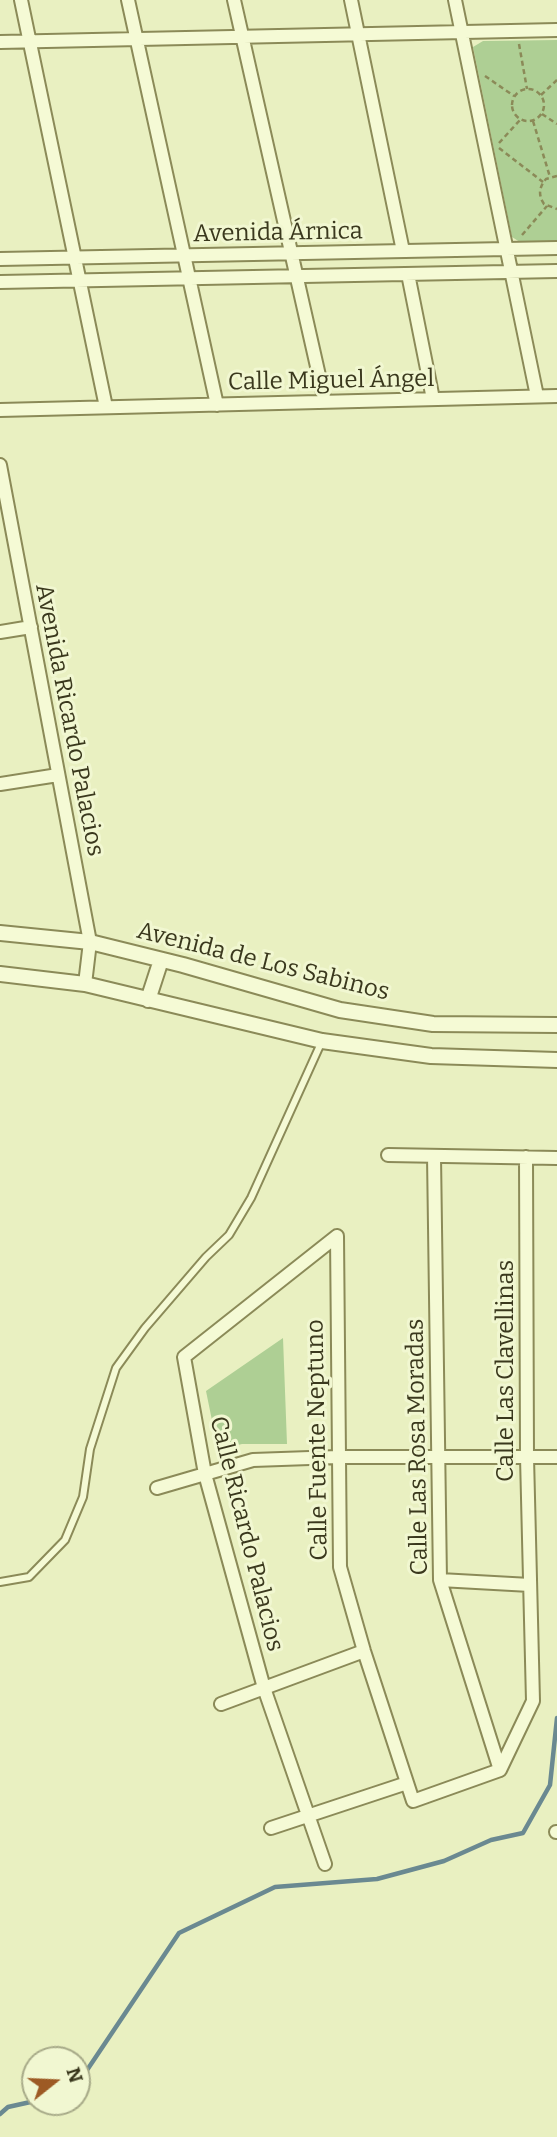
<!DOCTYPE html>
<html>
<head>
<meta charset="utf-8">
<style>
  body { margin:0 }
  #map { position:relative; width:557px; height:2137px; overflow:hidden; background:#e9f0c1; font-family:Bitter,serif }
  canvas { display:block }
  .north { position:absolute; left:21px; top:2046px; width:70px; height:70px; box-sizing:border-box; background:#f1f7d1; border:2px solid #a8ab89; border-radius:50%; rotate:72deg; font-size:19px; font-weight:700; line-height:28px; text-align:center; color:#3a381d }
  .north::after { content:''; display:block; margin:auto; width:24px; height:32px; background:#9d5a24; clip-path:polygon(50% 0,100% 100%,50% 72%,0 100%) }
</style>
</head>
<body>
<div id="map">
<canvas width="557" height="2137"></canvas>
<div class="north">N</div>
</div>
<script>
const ctx = document.querySelector('canvas').getContext('2d');
ctx.lineJoin = 'round';
function paint(path, color) { ctx.fillStyle = color; ctx.fill(path, 'evenodd'); }
function strokePath(path, color, width, dash) { ctx.strokeStyle = color; ctx.lineWidth = width; ctx.lineCap = dash ? 'butt' : 'round'; ctx.setLineDash(dash || []); ctx.stroke(path); }
function label(font, color, halo, rows, align = 'center') {
  ctx.font = font + ' Bitter,serif'; ctx.lineWidth = 6; ctx.setLineDash([]); ctx.textBaseline = 'middle'; ctx.strokeStyle = halo; ctx.fillStyle = color; for (const [text, x, y, turn = 0] of rows) {
    ctx.save(); ctx.translate(x, y); ctx.rotate((+turn || 0) * Math.PI / 180); ctx.textAlign = isNaN(turn) ? turn : align; if (halo) ctx.strokeText(text, 0, 0); ctx.fillText(text, 0, 0); ctx.restore();
  }
}
paint(new Path2D(`
  M 557,40 L 557,243 L 523,244 L 512,237 L 473,47 L 483,41 Z
  M 283,1338 L 287,1444 L 242,1444 L 218,1450 L 206,1391 Z`), '#aecf94');
strokePath(new Path2D(`
  M 77,2085 L 179,1933 L 275,1887 L 377,1879 L 444,1861 L 491,1840 L 523,1833 L 550,1785 L 557,1718
  M 0,2114 L 8,2107 L 35,2101`), '#6a8991', 4.5);
const service = new Path2D(`
  M 0,1582 L 29,1577 L 65,1540 L 83,1497 L 90,1449 L 116,1368 L 145,1328 L 206,1257 L 229,1235 L 251,1198 L 322,1041`);
const minor = new Path2D(`
  M 21,0 L 106,407
  M 128,0 L 217,405
  M 234,0 L 325,402
  M 351,0 L 403,251
  M 455,0 L 537,396
  M 0,42 L 557,30
  M 0,259 L 557,248
  M 408,274 L 433,399
  M 0,282 L 557,271
  M 0,410 L 557,396
  M 0,465 L 90,942 L 85,984
  M 0,632 L 31,627
  M 0,784 L 58,775
  M 388,1155 L 557,1158
  M 434,1156 L 440,1580 L 500,1770
  M 337,1236 L 340,1567 L 364,1651 L 413,1801 L 500,1770 L 533,1701 L 527,1457 L 526,1157
  M 157,1488 L 253,1460 L 338,1457 L 557,1457
  M 440,1580 L 530,1585
  M 221,1704 L 364,1651
  M 271,1828 L 407,1783
  M 556,1832 L 557,1832
  M 325,1864 L 264,1688 L 205,1474 L 184,1357 L 337,1236`);
const tertiary = new Path2D(`
  M 0,933 L 90,942 L 183,965 L 340,1010 L 433,1024 L 557,1025
  M 0,974 L 85,984 L 322,1041 L 431,1056 L 557,1060
  M 148,1000 L 161,960`);
strokePath(service, '#8b8a58', 10);
strokePath(minor, '#8b8a58', 16);
strokePath(tertiary, '#8b8a58', 18);
strokePath(new Path2D(`
  M 519,44 L 527,89
  M 485,76 L 514,96
  M512 105a16 16 0 1 1 32 0a16 16 0 1 1-32 0Z
  M 541,95 L 557,80
  M 542,114 L 557,124
  M 533,121 L 550,177
  M 499,143 L 520,120
  M 499,148 L 543,182
  M 557,176 L 546,179 C 539,187 538,195 544,204 L 557,209
  M 522,235 L 547,206`), '#8b8a58', 2.5, [5, 3.5]);
strokePath(service, '#f5fad5', 6);
strokePath(minor, '#f5fad5', 12);
strokePath(tertiary, '#f5fad5', 14);
label('24px', '#3a381d', '#f1f7d1', [
  ["Avenida Árnica",278,233,-1],
  ["Calle Miguel Ángel",331,381,-1],
  ["Avenida Ricardo Palacios",69,720,79],
  ["Avenida de Los Sabinos",263,962,14],
  ["Calle Las Clavellinas",506,1371,-90],
  ["Calle Fuente Neptuno",318,1440,-91],
  ["Calle Las Rosa Moradas",418,1447,-91],
  ["Calle Ricardo Palacios",246,1534,76]
]);
</script>
</body>
</html>
